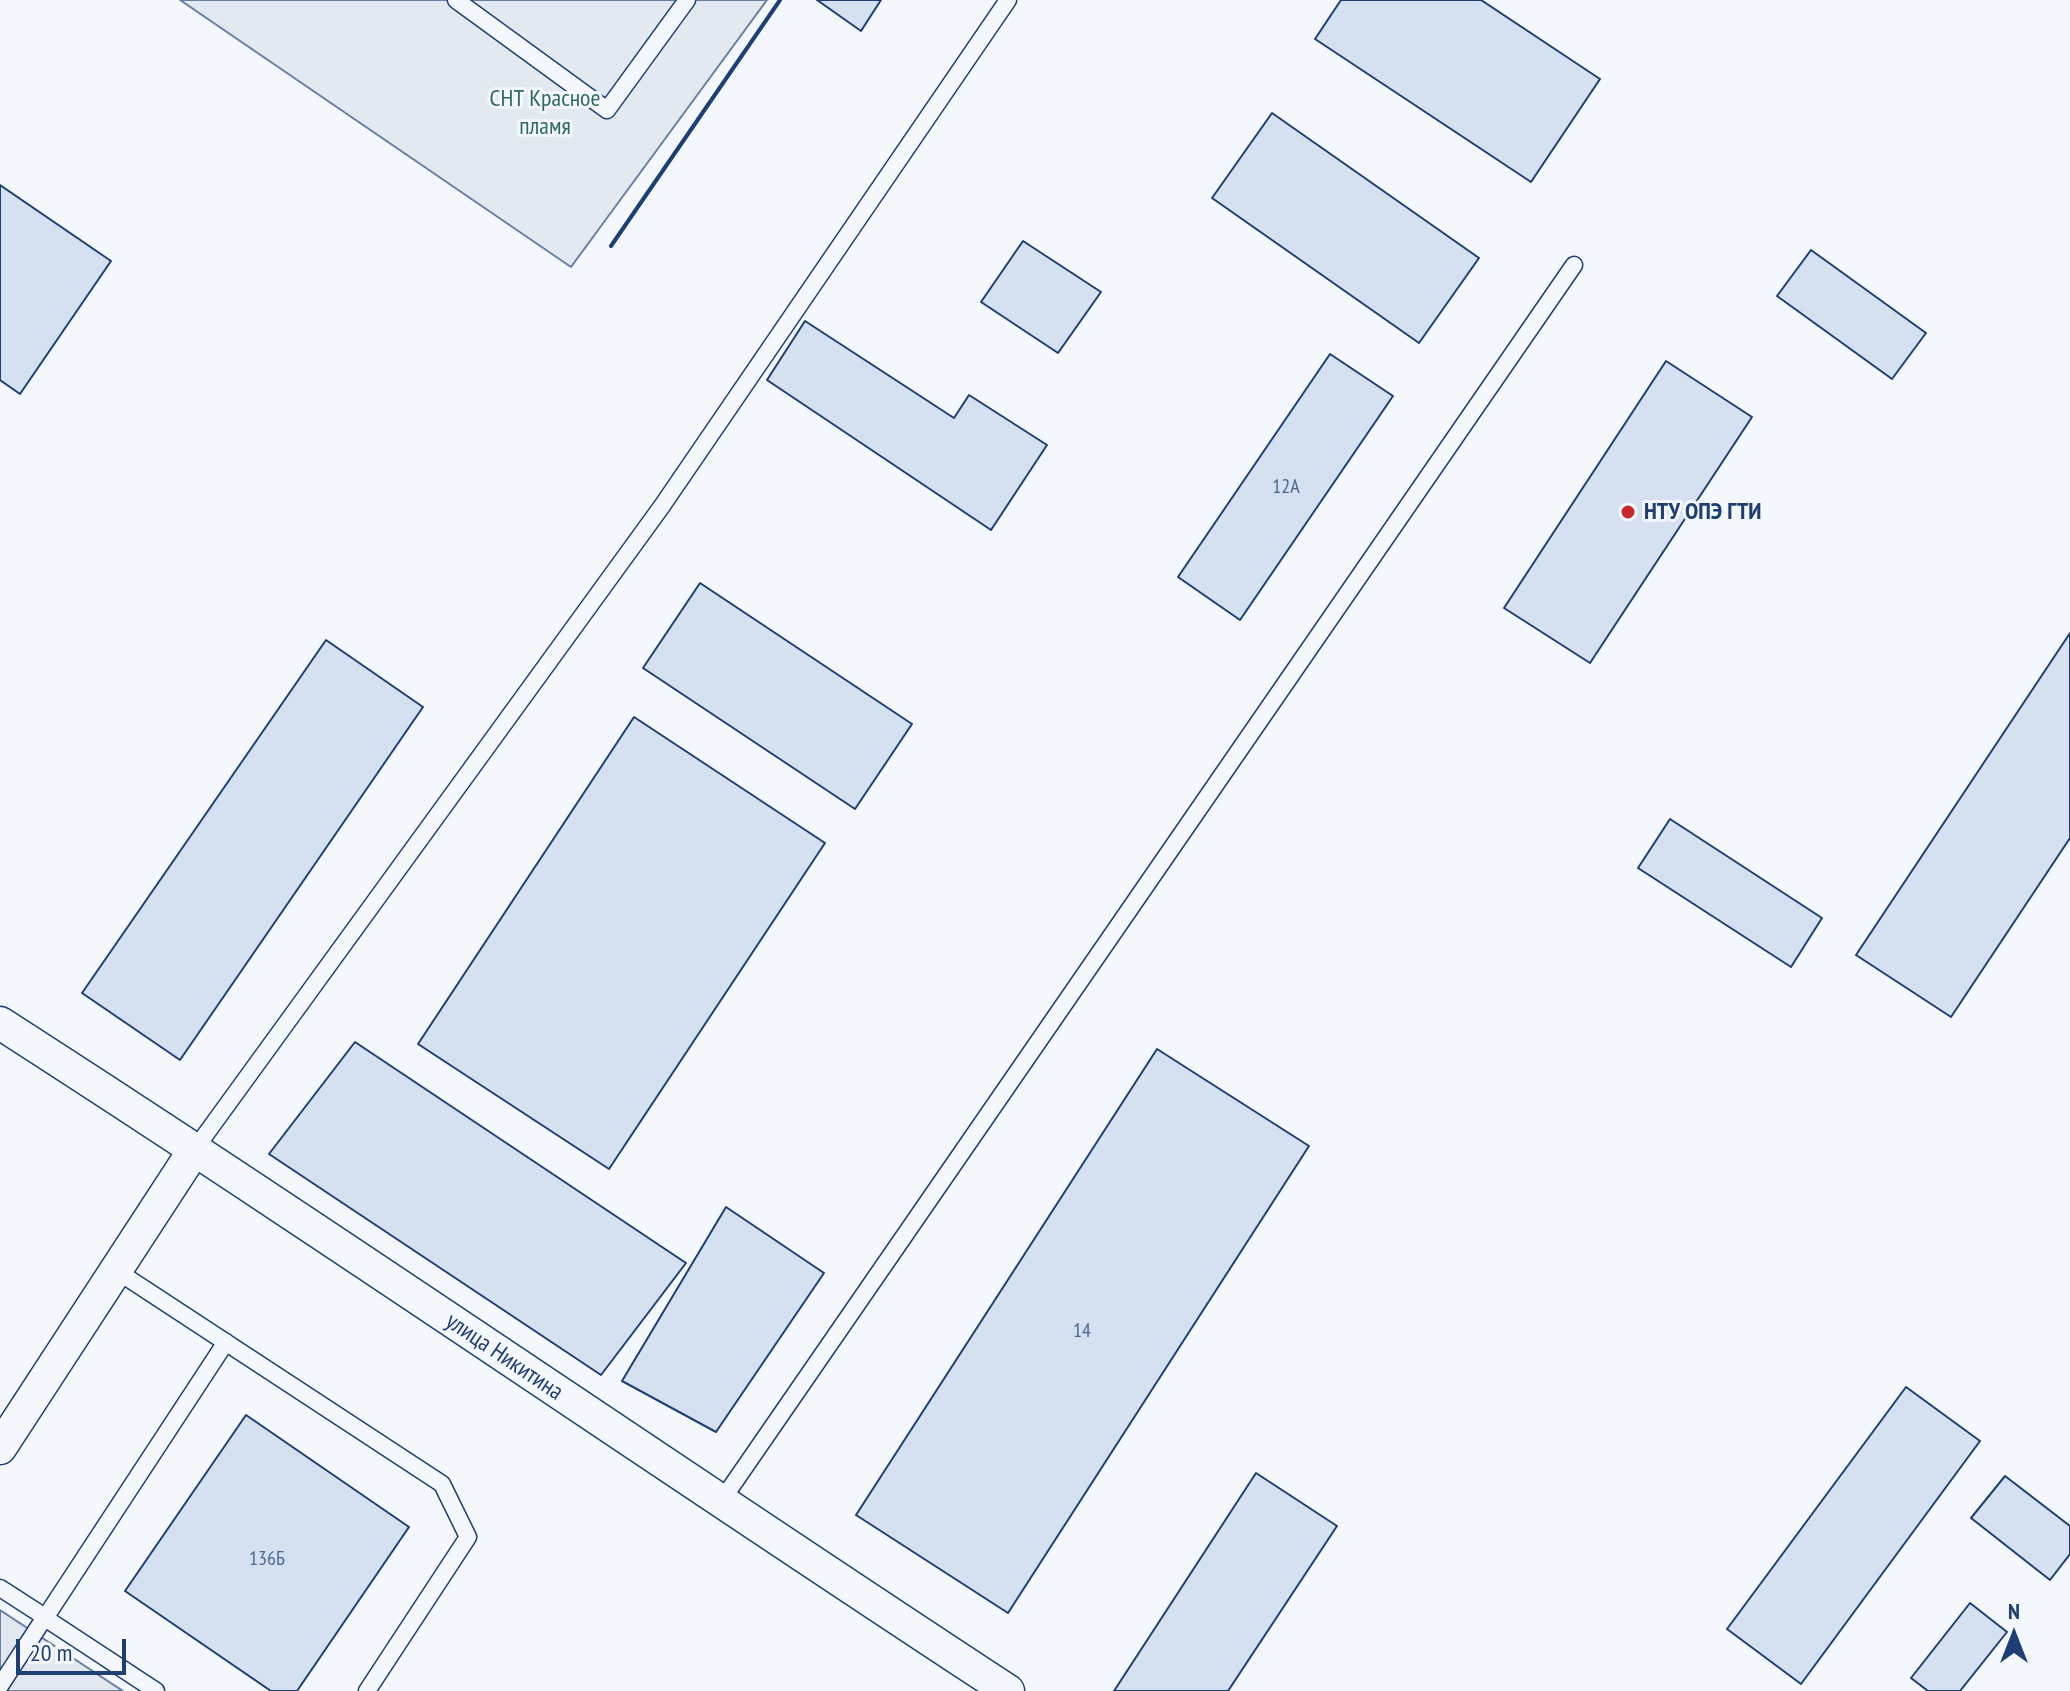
<!DOCTYPE html>
<html>
<head>
<meta charset="utf-8">
<style>
  body { margin:0 }
  #map { position:relative; width:2070px; height:1691px; overflow:hidden; background:#f4f7fb; font-family:"PT Sans Narrow",sans-serif }
  canvas { display:block }
  .north { position:absolute; left:1974px; top:1595px; width:80px; height:80px; -webkit-text-stroke:6px #f4f7fb; paint-order:stroke; rotate:0deg; font-size:22px; font-weight:700; line-height:32px; text-align:center; color:#1d3f73 }
  .north::after { content:''; display:block; margin:auto; width:28px; height:36px; background:#1d3f73; clip-path:polygon(50% 0,100% 100%,50% 72%,0 100%) }
  .scale { position:absolute; left:16px; top:1639px; width:110px; height:36px; box-sizing:border-box; border:4px solid #1d3f73; border-top:0; padding-left:10px; font-size:24px; line-height:28px; white-space:nowrap; color:#1d3f73; -webkit-text-stroke:6px #f4f7fb; paint-order:stroke }
</style>
</head>
<body>
<div id="map">
<canvas width="2070" height="1691"></canvas>
<div class="north">N</div>
<div class="scale">20 m</div>
</div>
<script>
const ctx = document.querySelector('canvas').getContext('2d');
ctx.lineJoin = 'round';
function paint(path, color) { ctx.fillStyle = color; ctx.fill(path, 'evenodd'); }
function strokePath(path, color, width, dash) { ctx.strokeStyle = color; ctx.lineWidth = width; ctx.lineCap = dash ? 'butt' : 'round'; ctx.setLineDash(dash || []); ctx.stroke(path); }
function label(font, color, halo, rows, align = 'center') {
  ctx.font = font + ' "PT Sans Narrow",sans-serif'; ctx.lineWidth = 6; ctx.setLineDash([]); ctx.textBaseline = 'middle'; ctx.strokeStyle = halo; ctx.fillStyle = color; for (const [text, x, y, turn = 0] of rows) {
    ctx.save(); ctx.translate(x, y); ctx.rotate((+turn || 0) * Math.PI / 180); ctx.textAlign = isNaN(turn) ? turn : align; if (halo) ctx.strokeText(text, 0, 0); ctx.fillText(text, 0, 0); ctx.restore();
  }
}
const green = new Path2D(`
  M 180,0 L 767,0 L 571,267 Z`);
paint(green, '#e3e9f0');
strokePath(green, '#687fa3', 2);
const parking = new Path2D(`
  M 0,1610 L 123,1691 L 0,1691 Z`);
paint(parking, '#e3e8f0');
strokePath(parking, '#687fa3', 2);
const building = new Path2D(`
  M 817,0 L 881,0 L 861,31 Z
  M 1341,0 L 1481,0 L 1600,79 L 1531,182 L 1315,39 Z
  M 1272,113 L 1479,258 L 1419,343 L 1212,198 Z
  M 0,185 L 111,261 L 20,394 L 0,380 Z
  M 1023,241 L 1101,292 L 1058,353 L 981,302 Z
  M 1811,250 L 1926,333 L 1892,379 L 1777,296 Z
  M 805,321 L 954,418 L 969,395 L 1047,445 L 991,530 L 767,380 Z
  M 1330,354 L 1393,396 L 1240,620 L 1178,577 Z
  M 1666,361 L 1752,417 L 1590,663 L 1504,608 Z
  M 700,583 L 912,724 L 855,809 L 643,668 Z
  M 2070,633 L 2070,838 L 1951,1017 L 1856,955 Z
  M 326,640 L 423,707 L 180,1060 L 82,993 Z
  M 634,717 L 825,843 L 609,1169 L 418,1044 Z
  M 1670,819 L 1822,918 L 1791,967 L 1638,868 Z
  M 355,1042 L 686,1263 L 601,1375 L 269,1154 Z
  M 1157,1049 L 1309,1146 L 1008,1613 L 856,1515 Z
  M 726,1207 L 824,1273 L 716,1432 L 622,1381 Z
  M 1906,1387 L 1980,1441 L 1801,1684 L 1727,1629 Z
  M 246,1415 L 409,1527 L 297,1691 L 271,1691 L 125,1591 Z
  M 1256,1473 L 1337,1526 L 1228,1691 L 1114,1691 Z
  M 2005,1476 L 2070,1526 L 2070,1554 L 2050,1580 L 1971,1518 Z
  M 1970,1603 L 2007,1632 L 1960,1691 L 1928,1691 L 1911,1678 Z`);
paint(building, '#d5e0f0');
strokePath(building, '#1d3f73', 2);
const lane = new Path2D(`
  M 456,0 L 607,110 L 687,0
  M 195,1149 L 662,506 L 1008,0
  M 117,1271 L 442,1484 L 468,1537 L 367,1691
  M 720,1503 L 1574,265
  M 0,1588 L 45,1617 L 0,1686
  M 156,1691 L 45,1618 L 226,1342`);
const street = new Path2D(`
  M 0,1023 C 339,1241 670,1470 1008,1691
  M 0,1448 L 195,1149`);
strokePath(lane, '#1d3f73', 19);
strokePath(street, '#1d3f73', 35);
strokePath(lane, '#f4f7fb', 16);
strokePath(street, '#f4f7fb', 32);
strokePath(new Path2D(`
  M 611,246 L 780,0`), '#1d3f73', 4);
for (const [x, y, r, color] of [
  [1628,512,8,"#c62828"]
]) { const dot = new Path2D(); dot.arc(x, y, r, 0, 2 * Math.PI); ctx.fillStyle = color; ctx.fill(dot); strokePath(dot, '#f4f7fb', 3); }
label('20px', '#4b6792', null, [
  ["12А",1286,487],
  ["14",1082,1331],
  ["136Б",267,1559]
]);
label('24px', '#2c6c60', '#f4f7fb', [
  ["СНТ Красное",545,99],
  ["пламя",545,127]
]);
label('bold 24px', '#1d3f73', '#f4f7fb', [
  ["НТУ ОПЭ ГТИ",1644,512]
], 'left');
label('24px', '#1d3f73', '#f4f7fb', [
  ["улица Никитина",504,1357,34]
]);
</script>
</body>
</html>
